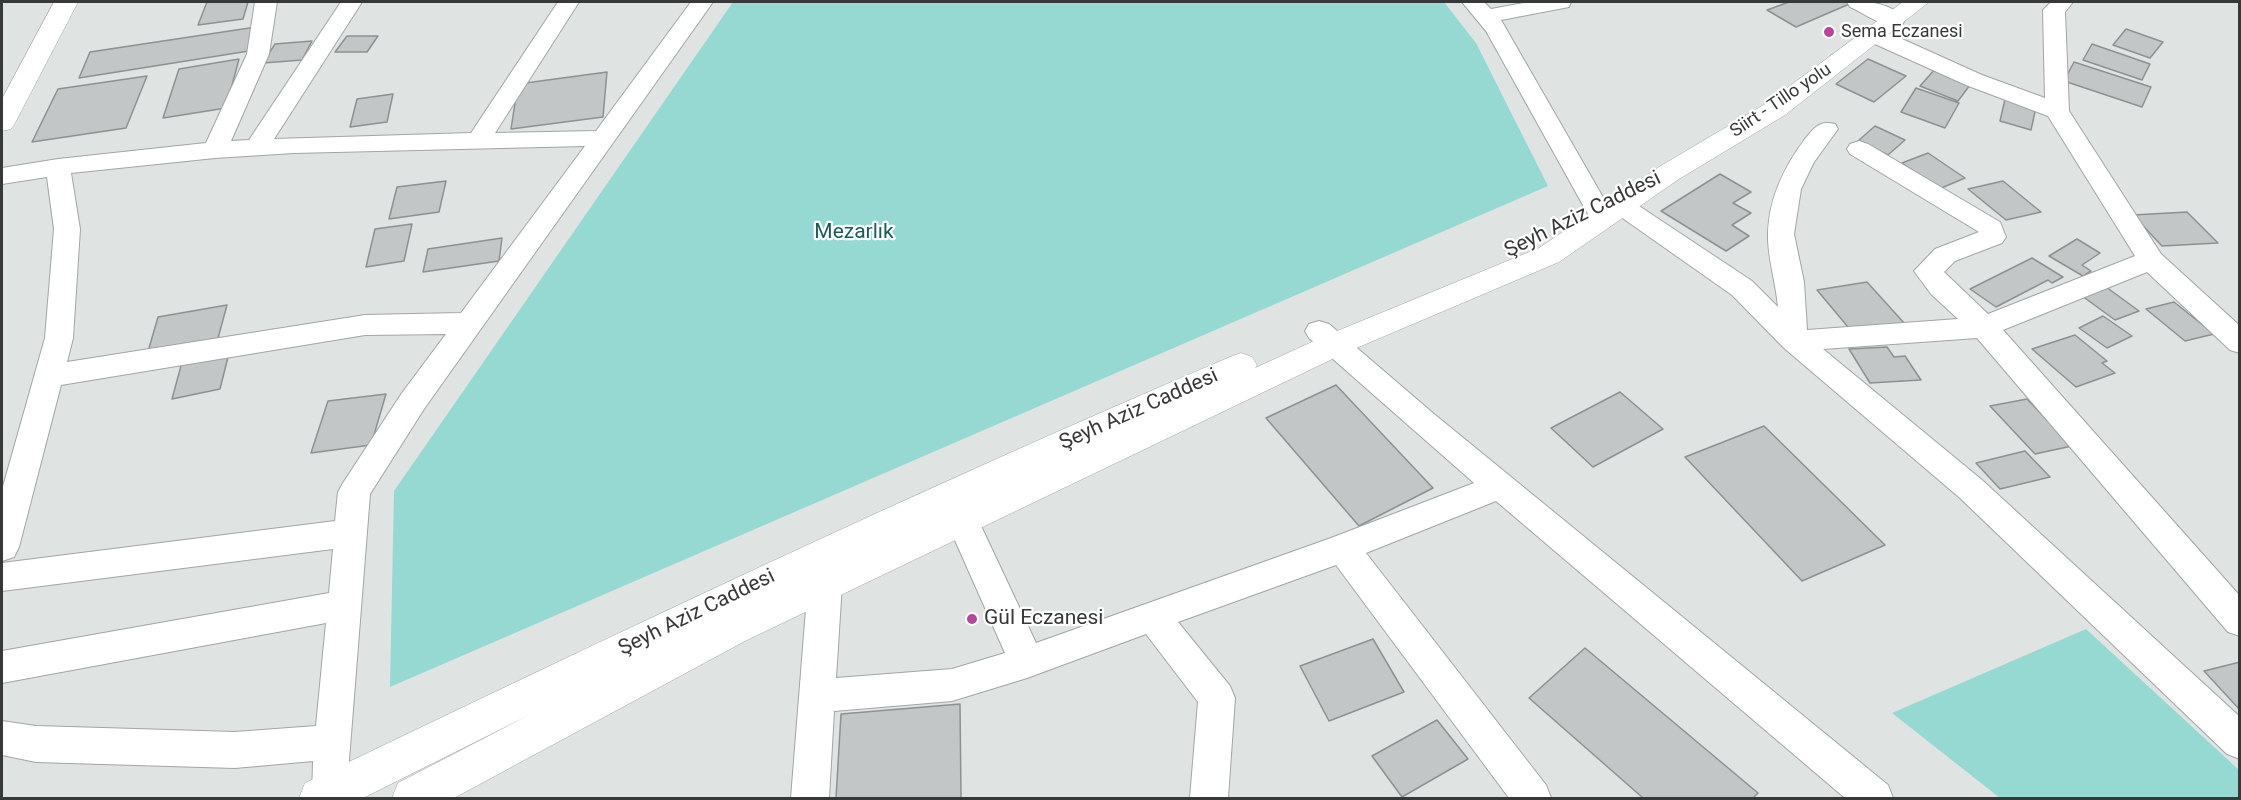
<!DOCTYPE html>
<html>
<head>
<meta charset="utf-8">
<style>
  body { margin:0 }
  #map { position:relative; width:2241px; height:800px; overflow:hidden; background:#dfe4e3; font-family:Roboto,sans-serif }
  canvas { display:block }
  .frame { position:absolute; inset:0; border:3px solid #373938; pointer-events:none }
</style>
</head>
<body>
<div id="map">
<canvas width="2241" height="800"></canvas>
<div class="frame"></div>
</div>
<script>
const ctx = document.querySelector('canvas').getContext('2d');
ctx.lineJoin = 'round';
function paint(path, color) { ctx.fillStyle = color; ctx.fill(path, 'evenodd'); }
function strokePath(path, color, width, dash) { ctx.strokeStyle = color; ctx.lineWidth = width; ctx.lineCap = dash ? 'butt' : 'round'; ctx.setLineDash(dash || []); ctx.stroke(path); }
function label(font, color, halo, rows, align = 'center') {
  ctx.font = font + ' Roboto,sans-serif'; ctx.lineWidth = 4.5; ctx.setLineDash([]); ctx.textBaseline = 'middle'; ctx.strokeStyle = halo; ctx.fillStyle = color; for (const [text, x, y, turn = 0] of rows) {
    ctx.save(); ctx.translate(x, y); ctx.rotate((+turn || 0) * Math.PI / 180); ctx.textAlign = isNaN(turn) ? turn : align; if (halo) ctx.strokeText(text, 0, 0); ctx.fillText(text, 0, 0); ctx.restore();
  }
}
paint(new Path2D(`
  M 733,2 L 1444,2 L 1476,43 L 1548,186 L 390,687 L 394,491 Z
  M 2086,629 L 2239,770 L 2239,798 L 2000,798 L 1892,713 Z`), '#95d9d2');
const building = new Path2D(`
  M 207,2 L 248,2 L 243,19 L 198,25 Z
  M 1789,2 L 1854,2 L 1796,27 L 1767,10 Z
  M 256,27 L 249,51 L 79,78 L 90,52 Z
  M 2126,29 L 2163,42 L 2150,58 L 2113,45 Z
  M 347,36 L 378,36 L 367,52 L 335,52 Z
  M 312,41 L 302,60 L 263,63 L 275,44 Z
  M 2092,44 L 2150,64 L 2142,80 L 2083,60 Z
  M 239,59 L 226,108 L 163,118 L 179,69 Z
  M 1868,59 L 1906,76 L 1874,102 L 1836,84 Z
  M 2074,62 L 2151,87 L 2142,107 L 2064,81 Z
  M 1936,68 L 1973,81 L 1958,101 L 1920,86 Z
  M 607,72 L 603,117 L 511,129 L 518,84 Z
  M 147,76 L 126,128 L 32,142 L 58,89 Z
  M 1916,88 L 1959,103 L 1945,128 L 1901,112 Z
  M 393,94 L 387,122 L 350,127 L 357,99 Z
  M 2005,99 L 2036,107 L 2031,130 L 2000,121 Z
  M 1875,126 L 1905,140 L 1888,155 L 1858,141 Z
  M 1928,153 L 1965,178 L 1939,189 L 1902,163 Z
  M 1720,174 L 1751,192 L 1733,203 L 1751,213 L 1732,225 L 1749,236 L 1726,251 L 1661,211 Z
  M 446,181 L 439,212 L 389,219 L 397,187 Z
  M 2003,181 L 2041,212 L 2006,220 L 1968,189 Z
  M 2187,212 L 2218,243 L 2162,246 L 2133,215 Z
  M 412,224 L 404,261 L 366,267 L 375,229 Z
  M 502,238 L 499,261 L 423,272 L 428,249 Z
  M 2077,239 L 2100,253 L 2082,265 L 2091,271 L 2083,276 L 2049,256 Z
  M 2032,258 L 2063,277 L 2052,283 L 2048,280 L 1996,307 L 1970,289 Z
  M 1867,282 L 1905,324 L 1853,333 L 1817,290 Z
  M 2102,284 L 2139,311 L 2115,320 L 2078,293 Z
  M 2174,302 L 2214,334 L 2185,341 L 2146,309 Z
  M 227,305 L 217,342 L 147,355 L 158,317 Z
  M 2103,316 L 2132,336 L 2107,348 L 2079,328 Z
  M 2075,335 L 2107,361 L 2102,363 L 2115,373 L 2076,387 L 2032,349 Z
  M 1887,347 L 1894,357 L 1905,356 L 1921,380 L 1870,383 L 1849,349 Z
  M 229,353 L 220,389 L 172,399 L 182,362 Z
  M 1336,385 L 1433,488 L 1359,526 L 1266,418 Z
  M 1620,392 L 1663,429 L 1593,467 L 1551,428 Z
  M 386,394 L 371,445 L 311,453 L 328,401 Z
  M 2027,399 L 2072,446 L 2035,454 L 1990,406 Z
  M 1764,426 L 1885,545 L 1802,581 L 1685,457 Z
  M 2025,451 L 2050,477 L 2000,489 L 1976,463 Z
  M 1373,639 L 1404,692 L 1329,721 L 1300,666 Z
  M 1585,648 L 1758,793 L 1753,798 L 1643,798 L 1529,698 Z
  M 2240,662 L 2240,710 L 2204,671 Z
  M 960,704 L 961,798 L 836,798 L 841,714 Z
  M 1437,720 L 1468,759 L 1402,797 L 1372,756 Z`);
paint(building, '#c2c6c6');
strokePath(building, '#8d9191', 1.5);
const street = new Path2D(`
  M 255,2 L 277,2 L 269,54 L 231,141 L 249,140 L 341,2 L 362,2 L 274,139 L 471,133 L 558,2 L 579,2 L 495,133 L 596,131 L 691,2 L 713,2 L 424,409 L 370,494 L 346,798 L 312,798 L 313,761 L 235,768 L 36,762 L 2,755 L 2,721 L 36,726 L 235,732 L 316,726 L 326,623 L 2,683 L 2,651 L 329,593 L 333,549 L 2,591 L 2,563 L 335,521 L 338,492 L 343,483 L 402,393 L 446,334 L 365,335 L 61,385 L 19,547 L 14,557 L 2,561 L 2,490 L 45,338 L 54,229 L 47,177 L 2,184 L 2,168 L 58,159 L 206,143 L 247,54 ZM 585,146 L 461,313 L 365,315 L 67,362 L 73,338 L 80,229 L 71,173 L 215,158 L 294,153 Z
  M 1462,2 L 1484,2 L 1491,9 L 1529,2 L 1571,2 L 1569,7 L 1501,20 L 1608,206 L 1612,200 L 1621,198 L 1630,200 L 1752,281 L 1778,307 C 1776,283 1767,256 1768,233 C 1769,198 1784,167 1805,139 C 1814,128 1819,120 1835,124 L 1838,129 L 1814,162 L 1801,189 L 1794,234 L 1804,282 L 1807,330 L 1958,319 L 1931,294 L 1914,271 L 1935,249 L 1979,232 L 1850,154 L 1847,149 L 1850,144 L 1859,141 L 1868,144 L 2000,222 L 2006,237 L 2002,243 L 1955,261 L 1944,272 L 1988,314 L 2135,256 L 2048,116 L 1966,85 L 1866,40 L 1863,35 L 1866,30 L 1882,30 L 1982,75 L 2045,98 L 2043,10 L 2051,2 L 2073,2 L 2065,12 L 2069,111 L 2161,254 L 2240,326 L 2240,353 L 2230,350 L 2147,272 L 2003,330 L 2240,596 L 2240,636 L 2228,632 L 1977,338 L 1823,349 L 1982,480 L 2240,717 L 2240,759 L 2227,754 L 1960,498 L 1784,348 L 1732,295 L 1611,210 L 1607,216 L 1598,218 L 1589,216 L 1486,31 Z
  M 1847,2 C 1866,0 1893,3 1905,20 L 1902,25 C 1884,29 1866,14 1850,7 Z
  M 1319,321 L 1329,324 L 1434,414 L 1888,785 L 1893,798 L 1845,798 L 1496,501 L 1366,553 L 1546,785 L 1551,798 L 1509,798 L 1336,565 L 1178,622 L 1230,686 L 1235,698 L 1228,798 L 1190,798 L 1198,702 L 1146,634 L 1027,678 L 952,701 L 834,711 L 829,798 L 791,798 L 808,584 L 813,574 L 825,569 L 837,574 L 842,584 L 836,678 L 952,669 L 1005,653 L 946,520 L 950,511 L 962,507 L 974,511 L 1036,643 L 1331,538 L 1474,483 L 1309,338 L 1305,331 L 1309,324 Z`);
const secondary = new Path2D(`
  M 54,2 L 78,2 L 15,123 L 11,129 L 2,131 L 2,99 Z
  M 1903,2 L 1929,2 L 1785,115 L 1679,179 L 1559,262 L 1347,352 L 745,641 L 454,798 L 392,798 L 398,783 L 531,714 L 363,798 L 299,798 L 305,783 C 611,636 917,490 1230,357 L 1241,353 L 1252,357 L 1257,365 L 1255,368 L 1325,336 L 1539,248 L 1659,167 L 1767,103 Z`);
strokePath(street, '#a1a5a5', 2);
strokePath(secondary, '#a1a5a5', 1);
paint(street, '#fff');
paint(secondary, '#fff');
for (const [x, y, r, color] of [
  [1829,32,6,"#b7449d"],
  [972,619,6,"#b7449d"]
]) { const dot = new Path2D(); dot.arc(x, y, r, 0, 2 * Math.PI); ctx.fillStyle = color; ctx.fill(dot); strokePath(dot, '#fff', 2); }
label('18px', '#373938', '#fff', [
  ["Sema Eczanesi",1841,32]
], 'left');
label('18px', '#373938', '#fff', [
  ["Siirt - Tillo yolu",1781,101,-34]
]);
label('21px', '#373938', '#fff', [
  ["Şeyh Aziz Caddesi",1583,215,-26],
  ["Şeyh Aziz Caddesi",1139,410,-24],
  ["Şeyh Aziz Caddesi",697,613,-26]
]);
label('21px', '#1c5c57', '#fff', [
  ["Mezarlık",854,233]
]);
label('21px', '#373938', '#fff', [
  ["Gül Eczanesi",984,619]
], 'left');
</script>
</body>
</html>
